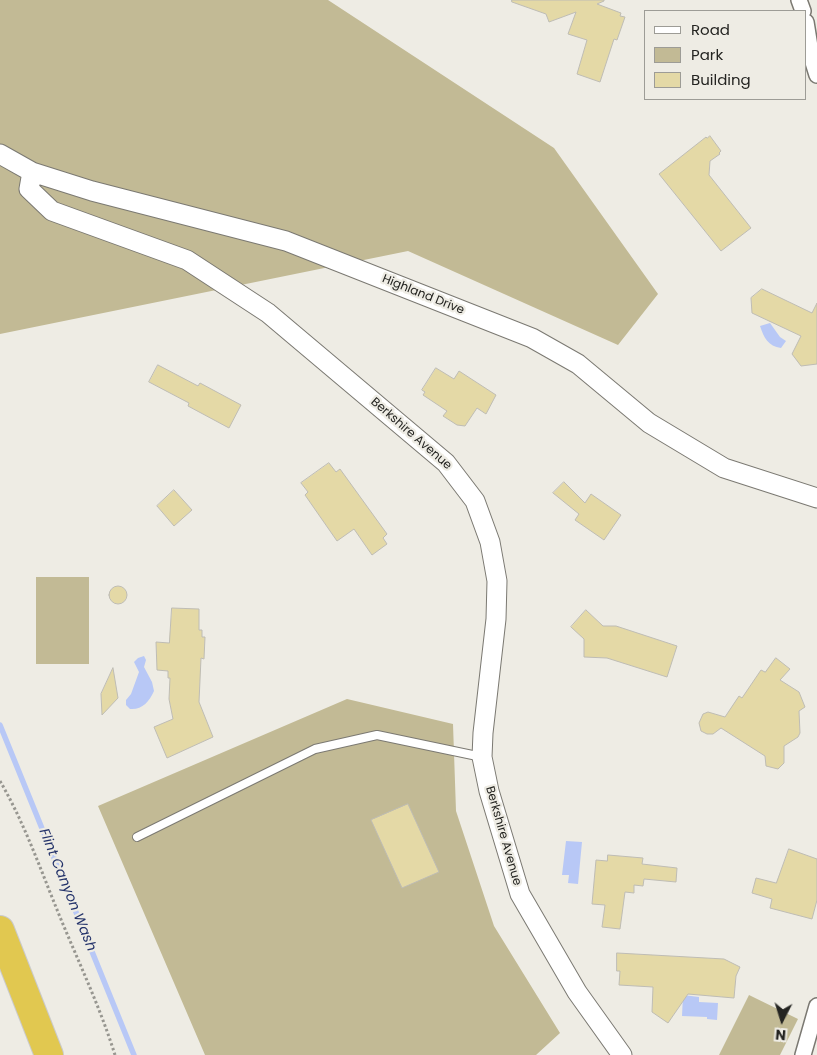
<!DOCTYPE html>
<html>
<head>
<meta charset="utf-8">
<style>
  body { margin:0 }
  #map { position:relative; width:817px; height:1055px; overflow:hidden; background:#eeece4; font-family:Poppins,sans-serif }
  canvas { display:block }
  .legend { position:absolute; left:644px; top:10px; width:162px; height:90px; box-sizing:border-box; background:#eeece4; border:1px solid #9d9c96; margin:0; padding:6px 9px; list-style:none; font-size:15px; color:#242421 }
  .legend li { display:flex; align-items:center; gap:10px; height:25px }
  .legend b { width:25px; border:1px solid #9d9c96 }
  .north { position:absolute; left:757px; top:995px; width:50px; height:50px; -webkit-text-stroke:4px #eeece4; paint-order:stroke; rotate:185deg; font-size:14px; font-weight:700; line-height:20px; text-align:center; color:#242421 }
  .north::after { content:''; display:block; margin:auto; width:18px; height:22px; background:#242421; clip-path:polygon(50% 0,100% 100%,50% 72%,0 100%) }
</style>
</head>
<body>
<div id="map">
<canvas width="817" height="1055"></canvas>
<ul class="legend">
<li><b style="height:6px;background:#fff"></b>Road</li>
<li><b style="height:14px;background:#c2ba95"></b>Park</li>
<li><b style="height:14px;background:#e4d9a6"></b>Building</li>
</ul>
<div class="north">N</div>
</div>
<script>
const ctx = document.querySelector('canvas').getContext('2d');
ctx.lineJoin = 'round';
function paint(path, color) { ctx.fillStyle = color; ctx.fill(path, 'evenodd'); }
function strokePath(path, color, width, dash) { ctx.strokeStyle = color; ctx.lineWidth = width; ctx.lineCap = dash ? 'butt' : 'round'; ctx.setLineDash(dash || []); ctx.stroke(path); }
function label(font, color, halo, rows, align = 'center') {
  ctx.font = font + ' Poppins,sans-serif'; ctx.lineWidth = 4.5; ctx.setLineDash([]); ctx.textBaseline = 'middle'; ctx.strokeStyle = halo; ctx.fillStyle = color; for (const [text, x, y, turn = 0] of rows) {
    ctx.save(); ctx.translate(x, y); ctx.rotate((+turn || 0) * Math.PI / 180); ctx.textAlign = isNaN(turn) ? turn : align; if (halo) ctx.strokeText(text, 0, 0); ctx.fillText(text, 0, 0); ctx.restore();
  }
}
paint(new Path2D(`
  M 0,0 L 328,0 L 554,148 L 658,294 L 618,345 L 408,251 L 0,334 Z
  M 36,577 L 89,577 L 89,664 L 36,664 Z
  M 347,699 L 453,724 L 456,811 L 494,926 L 560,1033 L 536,1055 L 205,1055 L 98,806 Z
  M 749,995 L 798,1019 L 780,1055 L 719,1055 Z`), '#c2ba95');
paint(new Path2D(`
  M 770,323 L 780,337 L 786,341 L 781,348 C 768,346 764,338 760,326 Z
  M 144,656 L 146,660 L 144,667 L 152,682 L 154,691 C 149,702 142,710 130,709 L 126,705 L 126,700 L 131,694 L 139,672 L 134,662 L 138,658 Z
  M 566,841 L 582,842 L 578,884 L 568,883 L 569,875 L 562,875 Z
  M 683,995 L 699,997 L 699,1002 L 718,1003 L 717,1020 L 707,1019 L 707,1017 L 682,1016 Z`), '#b8c8f6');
strokePath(new Path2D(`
  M 0,725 L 134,1055`), '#b8c8f6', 5.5);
const building = new Path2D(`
  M 512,0 L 604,0 L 604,1 L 597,4 L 621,13 L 620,16 L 625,17 L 617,40 L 614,39 L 600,82 L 577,74 L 587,40 L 568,34 L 576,12 L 549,22 L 546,14 L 512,2 Z
  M 710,136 L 721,151 L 719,153 L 720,154 L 710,161 L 709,175 L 751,228 L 721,251 L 659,174 L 706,137 L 707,138 Z
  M 762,289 L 812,313 L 817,303 L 817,364 L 801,366 L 792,354 L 801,336 L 752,313 L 751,298 Z
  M 158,365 L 198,386 L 200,383 L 241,405 L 229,428 L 188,406 L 189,403 L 149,382 Z
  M 436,368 L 454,379 L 459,371 L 496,395 L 486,414 L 477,408 L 465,426 L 457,425 L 443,416 L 447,411 L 423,395 L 425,392 L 422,390 Z
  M 329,463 L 336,472 L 340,469 L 387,534 L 383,538 L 387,544 L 372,555 L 354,529 L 337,541 L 305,495 L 308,492 L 301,483 Z
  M 564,482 L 585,503 L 591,494 L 621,515 L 604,540 L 575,520 L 579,514 L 553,493 Z
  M 174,490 L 192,510 L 174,526 L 157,506 Z
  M109 595a9 9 0 1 1 18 0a9 9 0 1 1-18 0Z
  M 172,608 L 199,609 L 199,630 L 202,630 L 202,637 L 205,637 L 204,659 L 201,658 L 199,702 L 213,737 L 167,758 L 154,727 L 173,719 L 169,699 L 170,678 L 168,678 L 168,671 L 157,670 L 156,642 L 169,643 Z
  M 586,610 L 603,626 L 616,626 L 677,646 L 667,677 L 607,658 L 584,657 L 584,639 L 571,627 Z
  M 776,658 L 790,669 L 780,680 L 799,692 L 805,707 L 799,711 L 800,733 L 798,737 L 784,746 L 784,763 L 778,769 L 766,766 L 765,756 L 721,728 L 713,734 L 707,734 L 701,731 L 699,723 L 703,714 L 708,712 L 725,717 L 739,696 L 742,698 L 761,670 L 765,672 Z
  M 113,668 L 118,698 L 102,715 L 101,694 Z
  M 408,804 L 439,872 L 402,888 L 371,820 Z
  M 789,849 L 817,859 L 817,900 L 812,919 L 770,908 L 772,899 L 752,893 L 756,878 L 776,883 Z
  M 608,855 L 643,858 L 642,864 L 677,868 L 676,882 L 644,879 L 643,886 L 634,885 L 634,893 L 625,892 L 620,929 L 602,927 L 605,905 L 592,904 L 596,860 L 607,861 Z
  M 617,953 L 724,959 L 740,967 L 736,976 L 734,998 L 688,994 L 668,1023 L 652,1012 L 653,987 L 619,985 L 620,971 L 617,971 Z`);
paint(building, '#e4d9a6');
strokePath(building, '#bebcb4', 1);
const service = new Path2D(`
  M 137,837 L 315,749 L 377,735 L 482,757`);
const minor = new Path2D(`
  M 799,0 L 803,11
  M 806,22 L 812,59 L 817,75
  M 803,1055 L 817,1006`);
const tertiary = new Path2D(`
  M 0,154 L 32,172 L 92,191 L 286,241 L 532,338 L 578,364 L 649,423 L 724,468 L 817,498
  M 32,172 L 29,189 L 52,211 L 187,260 L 268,313 L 446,463 L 475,501 L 490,542 L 497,581 L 496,619 L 483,733 L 482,757 L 489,791 L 520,894 L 577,992 L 622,1055`);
const motorway = new Path2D(`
  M 0,930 L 49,1055`);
strokePath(service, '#7b7972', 10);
strokePath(minor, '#7b7972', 18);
strokePath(tertiary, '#7b7972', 21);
strokePath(motorway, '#cacaca', 30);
strokePath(new Path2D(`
  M 0,781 C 25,824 41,871 60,917 C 79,963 100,1007 115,1055`), '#979690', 3, [2.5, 2.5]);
strokePath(service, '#fff', 8);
strokePath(minor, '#fff', 15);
strokePath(tertiary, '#fff', 19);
strokePath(motorway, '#e1c850', 28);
label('12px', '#242421', '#eeece4', [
  ["Highland Drive",423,295,22],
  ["Berkshire Avenue",411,434,41],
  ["Berkshire Avenue",503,836,74]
]);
label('italic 14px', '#24336a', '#eeece4', [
  ["Flint Canyon Wash",67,890,68]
]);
</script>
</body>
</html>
